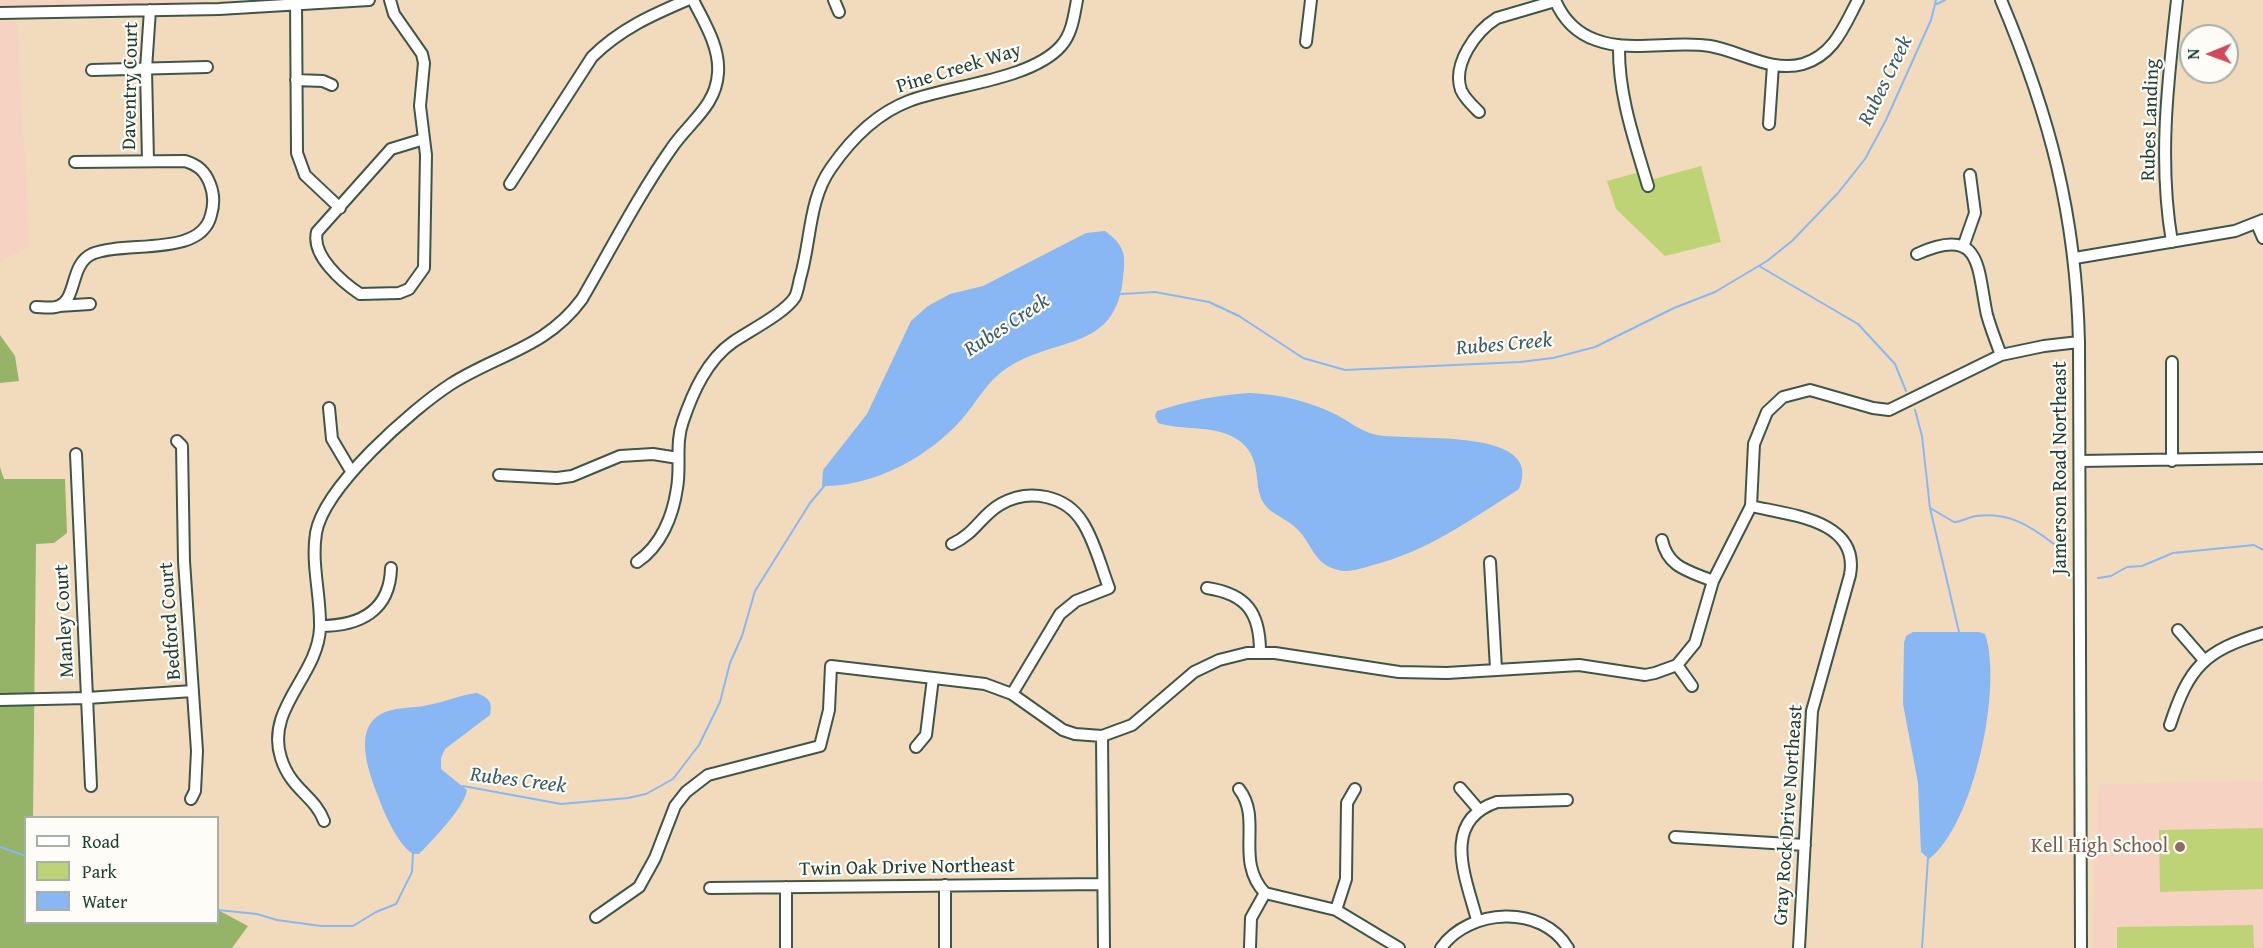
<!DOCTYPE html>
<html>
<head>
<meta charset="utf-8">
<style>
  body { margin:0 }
  #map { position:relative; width:2263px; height:948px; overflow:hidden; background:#f2dbbc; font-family:"Gentium Book Plus",serif }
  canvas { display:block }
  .legend { position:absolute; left:24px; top:816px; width:195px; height:108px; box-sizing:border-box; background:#fdfcf7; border:2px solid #a4b0a9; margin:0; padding:8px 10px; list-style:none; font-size:18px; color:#1f3d34 }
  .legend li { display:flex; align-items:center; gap:12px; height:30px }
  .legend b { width:30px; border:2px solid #a4b0a9 }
  .north { position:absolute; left:2179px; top:24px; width:60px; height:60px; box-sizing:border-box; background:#fdfcf7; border:2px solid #a4b0a9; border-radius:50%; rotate:269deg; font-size:16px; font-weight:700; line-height:24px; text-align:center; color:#1f3d34 }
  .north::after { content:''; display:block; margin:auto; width:21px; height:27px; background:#d1495b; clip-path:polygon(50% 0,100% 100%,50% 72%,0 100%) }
</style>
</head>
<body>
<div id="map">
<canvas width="2263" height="948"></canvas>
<ul class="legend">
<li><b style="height:8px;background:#fff"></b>Road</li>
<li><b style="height:16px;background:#bed276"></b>Park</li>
<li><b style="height:16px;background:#88b7f3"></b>Water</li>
</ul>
<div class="north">N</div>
</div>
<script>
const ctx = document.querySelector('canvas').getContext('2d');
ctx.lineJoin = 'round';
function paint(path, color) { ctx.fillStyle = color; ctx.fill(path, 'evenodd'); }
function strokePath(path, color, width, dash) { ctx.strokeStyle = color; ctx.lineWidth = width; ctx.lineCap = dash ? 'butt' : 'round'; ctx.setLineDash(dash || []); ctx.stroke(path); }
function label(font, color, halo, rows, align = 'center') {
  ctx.font = font + ' "Gentium Book Plus",serif'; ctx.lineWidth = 4.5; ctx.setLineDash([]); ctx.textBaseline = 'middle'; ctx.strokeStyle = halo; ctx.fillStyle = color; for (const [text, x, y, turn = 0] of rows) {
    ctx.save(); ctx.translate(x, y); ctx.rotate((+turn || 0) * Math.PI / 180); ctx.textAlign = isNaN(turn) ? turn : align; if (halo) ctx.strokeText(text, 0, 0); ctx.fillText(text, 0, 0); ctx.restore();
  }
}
paint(new Path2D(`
  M 0,0 L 214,0 L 88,10 L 16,7 L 30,247 L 0,261 Z
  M 2263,781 L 2263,948 L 2093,948 L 2098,784 Z`), '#f5d2c2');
paint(new Path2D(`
  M 1701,166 L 1721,242 L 1665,256 L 1616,209 L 1607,181 L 1640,172 L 1643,182 Z
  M 2263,828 L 2263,889 L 2160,892 L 2159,830 Z
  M 2253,925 L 2254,948 L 2117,948 L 2117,927 Z`), '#bed276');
paint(new Path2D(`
  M 0,335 L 15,356 L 19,381 L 0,383 Z
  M 0,467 L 4,479 L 65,479 L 67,533 L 54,543 L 36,544 L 33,817 L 26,818 L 26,922 L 218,922 L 218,910 L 248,926 L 232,948 L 0,948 Z`), '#96b467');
paint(new Path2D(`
  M 1105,231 C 1125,246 1126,254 1123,278 C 1116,352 1055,336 1007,368 C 987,381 977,402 962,419 C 929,457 873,487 822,486 L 823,470 L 867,414 L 911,321 L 928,306 L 950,294 L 983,286 L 1086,233 Z
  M 1249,393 C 1281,394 1308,401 1337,415 C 1348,421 1361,431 1373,434 C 1404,443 1547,424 1519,489 C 1472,519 1428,551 1373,565 C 1363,568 1349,573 1338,570 C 1313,564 1312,543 1297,529 C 1288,519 1272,515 1265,505 C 1252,489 1264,461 1241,442 C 1216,423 1186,432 1158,423 L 1155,416 L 1157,411 C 1187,401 1218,395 1249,393 Z
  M 1913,632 L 1979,632 L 1985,634 C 2003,686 1974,825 1929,859 L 1921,852 L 1918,783 L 1903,704 L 1904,643 L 1906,636 Z
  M 477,693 C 488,698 493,701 490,715 L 445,749 L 441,758 L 441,769 L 467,790 C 464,808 436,836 423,850 L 419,854 L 413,854 C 398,845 384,813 378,796 C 368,770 349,720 392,710 C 403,707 416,708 428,705 C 445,702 459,695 477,693 Z`), '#88b7f3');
strokePath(new Path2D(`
  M 1937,4 L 1945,0
  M 1759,266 L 1858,324 L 1895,364 L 1906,391
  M 1121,294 L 1155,292 L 1209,302 L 1239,316 L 1303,358 L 1345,370 L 1520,362 L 1553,358 L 1595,347 L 1674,308 L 1715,292 L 1767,261 L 1792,241 L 1838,193 L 1865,159 L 1886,120 L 1931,20 L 1936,0
  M 1915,410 L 1922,436 L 1930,508 L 1959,632
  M 1930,508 L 1954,522 C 1962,522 1968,517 1976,516 C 2009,512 2029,525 2054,544
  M 2098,578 L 2111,576 L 2127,567 L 2142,566 L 2173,553 L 2254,545 L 2263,550
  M 463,786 L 561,804 L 628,798 L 646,794 L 673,779 L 699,745 L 720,702 L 730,663 L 742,636 L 755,591 L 810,503 L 825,485
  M 0,847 L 26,856
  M 218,910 L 257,914 L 277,920 L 321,926 L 353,926 L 376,912 L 396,904 L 412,872 L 413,853
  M 1922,948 L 1928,858`), '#88b7f3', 2);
const minor = new Path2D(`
  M 296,0 L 297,153 L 305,175 L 340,208
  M 390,0 L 394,14 L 422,54 L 424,63 L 420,106 L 426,155 L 424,268 L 409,289 L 399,293 L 360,294 C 342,282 311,255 317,232 L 391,149 L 424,139
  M 834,0 L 839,12
  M 1555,0 C 1563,19 1576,33 1596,40 C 1631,53 1673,40 1710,46 C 1740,51 1772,73 1803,64 C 1834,55 1844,26 1858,0
  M 2001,0 C 2050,116 2076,215 2079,342 L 2081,948
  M 0,13 L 219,9 L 369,0
  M 1306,42 L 1311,0
  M 1619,45 C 1618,94 1634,139 1648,186
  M 92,70 L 207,67
  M 296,80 L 323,81 L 332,85
  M 1479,112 C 1473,106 1465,99 1461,90 C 1452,64 1476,31 1497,18 L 1555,1
  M 1769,124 L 1773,65
  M 148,161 L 146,69 L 150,10
  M 510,184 L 592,57 C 620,29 652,15 687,0
  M 2257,224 L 2263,238
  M 2172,242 C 2158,161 2168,80 2177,0
  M 1963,247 L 1975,213 L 1970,175
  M 1917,254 C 1983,224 1977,269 1987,315 C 1991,329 1996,342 2001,355
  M 2075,258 L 2235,231 L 2263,220
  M 59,306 L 90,304
  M 36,307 C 42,307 53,309 59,306 C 77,299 70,264 92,254 C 125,240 201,258 211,215 C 214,205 214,194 210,184 C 205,171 198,165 185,161 L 75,162
  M 2172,362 L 2172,461
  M 329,408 L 332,439 L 351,471
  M 177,441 L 182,446 L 184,561 L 197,751 L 195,791 L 191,799
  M 76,454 L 91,786
  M 2080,461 L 2263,458
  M 499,475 L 557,478 L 572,476 L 620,456 L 653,454 L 678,458
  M 1751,506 C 1790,515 1860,520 1850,575 L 1812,711 L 1799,948
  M 1662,540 C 1668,568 1689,571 1713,581
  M 952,544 C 976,533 981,515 1001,504 C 1029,488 1066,495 1083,523 C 1095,542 1101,567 1109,588 L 1076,601 L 1060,614 L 1012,694
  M 637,562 C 661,546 673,516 677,488 C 681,466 675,443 683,421 C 693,392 707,360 733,342 C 749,331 785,313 795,297 C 798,291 799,281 801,275 C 811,239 809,199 831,168 C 851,139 875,114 909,101 C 951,85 1031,80 1061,46 C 1072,34 1074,16 1077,0
  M 1490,562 L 1496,669
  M 1207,588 C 1247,594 1260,613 1260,652
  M 320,626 C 360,626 390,611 391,568
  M 2178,630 L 2204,660
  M 1677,665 L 1692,686
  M 0,700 L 87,698 L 193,691
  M 2170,725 C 2189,667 2204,651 2263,633
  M 1102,736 L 1104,948
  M 916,747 L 926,735 L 933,678
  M 1460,788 L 1479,810
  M 1239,789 C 1263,820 1234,860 1265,893 L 1336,910 L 1399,948
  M 324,821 C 315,796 291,790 281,758 C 265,708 318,676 320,628 C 321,596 311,565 316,533 C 324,487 411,410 451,384 C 498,354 546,348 582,299 C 611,249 638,196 671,149 C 688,123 716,107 718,73 C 720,47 704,22 693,0
  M 1675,837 L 1805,845
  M 786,887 L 786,948
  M 710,888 L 1103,884
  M 1336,910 L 1346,879 L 1347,803 L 1355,789
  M 596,917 L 639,887 L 655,858 L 675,806 L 686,792 L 708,775 L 820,746 L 829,710 L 831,666 L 985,684 L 1012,694 L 1063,730 L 1075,734 L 1102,736 L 1132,725 L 1194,672 L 1219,660 L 1247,653 L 1275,653 L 1399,672 L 1447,673 L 1579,665 L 1645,675 L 1655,673 L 1677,665 L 1695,643 L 1713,581 L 1751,506 L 1754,444 L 1767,412 L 1783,397 L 1810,390 L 1873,408 L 1889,410 L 2001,355 L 2044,346 L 2079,342
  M 1477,920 C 1466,878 1440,821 1497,802 L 1567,800
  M 945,948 L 945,885
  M 1250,948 L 1251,918 L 1265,893
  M 1441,948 C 1469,908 1542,904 1568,948`);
strokePath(minor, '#3f5548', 14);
strokePath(minor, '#fff', 10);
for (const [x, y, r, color] of [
  [2180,847,6,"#8d6e63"]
]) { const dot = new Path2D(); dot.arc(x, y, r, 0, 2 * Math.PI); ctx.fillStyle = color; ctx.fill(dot); strokePath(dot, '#fdfcf7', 2); }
label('20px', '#1f3d34', '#fdfcf7', [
  ["Pine Creek Way",959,69,-17],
  ["Daventry Court",131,86,-89],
  ["Rubes Landing",2151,120,-88],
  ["Jamerson Road Northeast",2061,468,-90],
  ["Manley Court",65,621,-93],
  ["Bedford Court",171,621,-94],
  ["Gray Rock Drive Northeast",1789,815,-86],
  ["Twin Oak Drive Northeast",907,868,-1]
]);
label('20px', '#785e54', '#fdfcf7', [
  ["Kell High School",2168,847]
], 'right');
label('italic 21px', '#395c64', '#fdfcf7', [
  ["Rubes Creek",1886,81,-64],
  ["Rubes Creek",1007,326,-33],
  ["Rubes Creek",1504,345,-5],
  ["Rubes Creek",518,781,7]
]);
</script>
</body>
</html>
